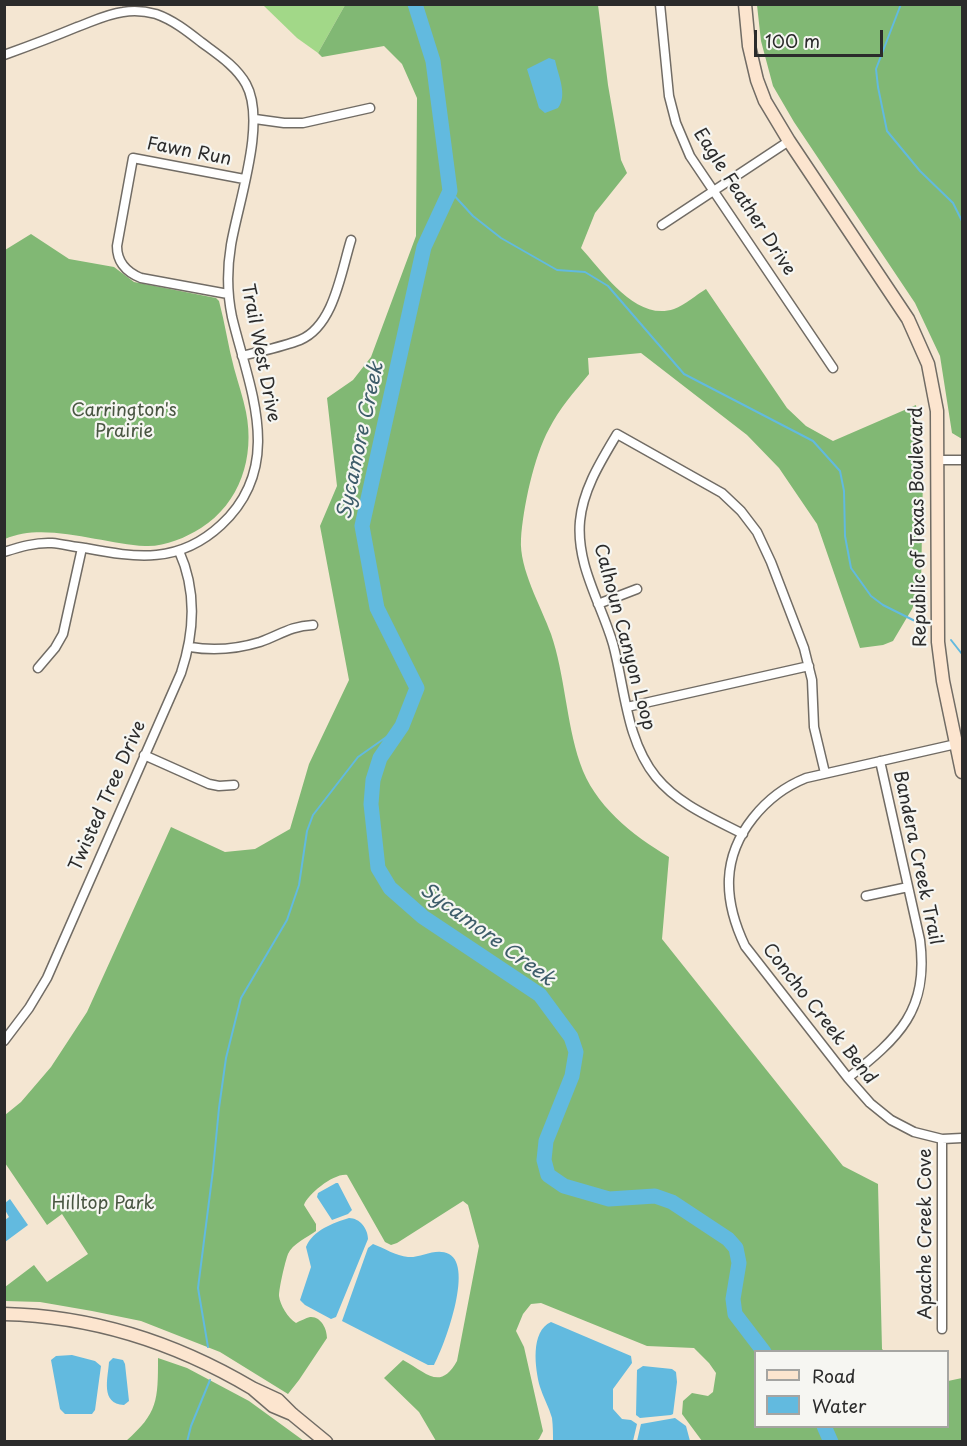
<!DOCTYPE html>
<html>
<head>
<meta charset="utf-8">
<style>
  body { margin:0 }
  #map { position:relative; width:967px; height:1446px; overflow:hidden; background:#f4e6d2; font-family:"Playpen Sans",sans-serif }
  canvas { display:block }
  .frame { position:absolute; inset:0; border:6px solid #2b2b2b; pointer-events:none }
  .legend { position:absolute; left:754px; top:1350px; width:195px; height:78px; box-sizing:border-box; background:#f6f6f2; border:2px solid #a5a5a2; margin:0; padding:8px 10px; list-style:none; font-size:18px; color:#2b2b2b }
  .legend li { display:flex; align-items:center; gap:12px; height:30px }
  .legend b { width:30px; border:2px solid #a5a5a2 }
  .scale { position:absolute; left:754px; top:30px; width:129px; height:27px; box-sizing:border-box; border:3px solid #2b2b2b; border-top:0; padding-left:8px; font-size:18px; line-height:21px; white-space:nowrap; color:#2b2b2b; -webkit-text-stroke:4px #f6f6f2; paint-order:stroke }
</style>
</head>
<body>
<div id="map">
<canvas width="967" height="1446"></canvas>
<div class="frame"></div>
<ul class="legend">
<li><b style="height:8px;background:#fce5cf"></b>Road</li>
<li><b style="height:16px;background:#62badf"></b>Water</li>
</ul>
<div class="scale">100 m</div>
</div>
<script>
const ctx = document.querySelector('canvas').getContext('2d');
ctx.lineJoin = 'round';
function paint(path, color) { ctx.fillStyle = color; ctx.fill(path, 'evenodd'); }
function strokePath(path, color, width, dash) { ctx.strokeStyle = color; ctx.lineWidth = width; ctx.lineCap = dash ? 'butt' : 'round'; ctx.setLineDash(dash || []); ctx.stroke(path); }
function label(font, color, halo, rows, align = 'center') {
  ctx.font = font + ' "Playpen Sans",sans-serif'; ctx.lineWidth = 4.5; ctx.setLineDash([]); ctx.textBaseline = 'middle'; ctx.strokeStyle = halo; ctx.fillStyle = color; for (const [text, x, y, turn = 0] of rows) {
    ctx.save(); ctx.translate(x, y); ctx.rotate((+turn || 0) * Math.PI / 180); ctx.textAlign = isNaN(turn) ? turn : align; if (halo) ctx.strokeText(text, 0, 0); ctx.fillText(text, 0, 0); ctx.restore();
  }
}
paint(new Path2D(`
  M 263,5 L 345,5 L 318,53 L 297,38 Z`), '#a2d888');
paint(new Path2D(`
  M 345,5 L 598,5 L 608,85 L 621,160 L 627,173 L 595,213 L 581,248 C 603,272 636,322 674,309 C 685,305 696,295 706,289 L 787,408 L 806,426 L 833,441 L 916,405 L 923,474 L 921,589 L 912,609 L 893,641 L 883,645 L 860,648 L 817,524 L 779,468 L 747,435 L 641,353 L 588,358 L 589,374 C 574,392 559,409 549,429 C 534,456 523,508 521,539 C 519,569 541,606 551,634 C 565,675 566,721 580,763 C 594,805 632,835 669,857 L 662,939 L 843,1166 L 878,1184 L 882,1349 L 884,1351 L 756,1352 L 756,1426 L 948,1426 L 948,1381 L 962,1378 L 962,1441 L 702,1441 L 682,1414 L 683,1401 L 692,1393 L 708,1396 L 713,1392 L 716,1373 L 709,1363 L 694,1348 L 647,1346 L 541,1303 L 531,1304 L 523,1314 L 516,1331 L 524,1347 L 543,1431 L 539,1439 L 535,1442 L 436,1441 L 419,1412 L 384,1378 L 403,1360 C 427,1373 440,1391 457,1361 L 479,1246 L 468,1205 L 463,1201 L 397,1243 L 391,1245 L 385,1242 L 347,1175 C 334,1173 308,1194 304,1205 L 316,1224 L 316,1231 C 308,1237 292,1244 288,1254 C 285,1262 279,1288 279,1296 C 280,1305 288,1318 296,1323 C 300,1321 306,1318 310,1317 C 321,1316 327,1329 327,1338 L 299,1380 L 288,1394 L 220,1352 L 141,1321 L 92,1311 L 40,1302 L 5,1301 L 5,1287 L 34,1265 L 47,1282 L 88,1254 L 62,1214 L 47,1225 L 5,1163 L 5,1115 L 21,1102 L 51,1067 L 87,1012 L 171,827 L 225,852 L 255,849 L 290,829 L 309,764 L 349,680 L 320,526 L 337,486 L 327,398 L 353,380 L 371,357 L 416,236 L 417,98 L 402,64 L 384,46 L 322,57 L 318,53 Z
  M 757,5 L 962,5 L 962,439 L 952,433 L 940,356 L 915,303 L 794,122 L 773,86 L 761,41 Z
  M 31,234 L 69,259 L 114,267 L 134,282 L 216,298 L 219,301 C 225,323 228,346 234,368 C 238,383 243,397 246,412 C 255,457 240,503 201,528 C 185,538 164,547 145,546 C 103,544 44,521 5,539 L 5,250 Z
  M 158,1358 L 187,1368 L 249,1401 L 304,1441 L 126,1441 C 158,1413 158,1400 158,1358 Z`), '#81b874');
paint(new Path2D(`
  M 549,58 L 555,60 C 558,75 568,95 558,108 L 545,113 L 539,108 L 527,69 Z
  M 336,1183 L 338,1183 L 352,1210 L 348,1214 L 332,1220 L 317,1197 L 318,1193 Z
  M 10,1199 L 28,1225 L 5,1242 L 5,1220 L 9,1217 L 5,1210 L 5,1203 Z
  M 349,1218 C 360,1218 368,1229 368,1239 L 336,1317 L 331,1319 L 305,1305 L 300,1300 L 311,1267 L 306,1247 C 313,1230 333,1223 349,1218 Z
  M 373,1244 C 384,1248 396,1256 408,1257 C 421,1258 436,1247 449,1254 C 474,1267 444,1347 434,1365 L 428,1365 L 342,1321 L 368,1248 Z
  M 551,1322 L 631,1356 L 632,1363 L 613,1389 L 613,1409 L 622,1419 L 631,1420 L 637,1424 L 633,1441 L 553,1441 C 553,1434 553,1426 552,1418 C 549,1407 543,1397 540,1387 C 535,1369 530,1331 551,1322 Z
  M 72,1355 L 95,1361 L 101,1366 L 95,1410 L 92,1414 L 65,1414 L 60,1409 L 51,1360 L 56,1356 Z
  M 113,1358 L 123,1360 L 125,1364 L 129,1401 L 124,1405 C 100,1404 108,1378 109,1362 Z
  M 643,1366 L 672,1369 L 676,1372 L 677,1382 L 673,1414 L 671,1415 L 640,1418 L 636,1415 L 637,1370 Z
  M 675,1418 L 686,1426 L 690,1441 L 637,1441 L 641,1424 Z`), '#62badf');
strokePath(new Path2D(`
  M 901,4 L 876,69 L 878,87 L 887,131 L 920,171 L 953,203 L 962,221
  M 450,191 L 473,216 L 501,238 L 557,270 L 585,272 L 608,286 L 684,374 L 813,441 L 840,471 L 844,491 L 845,536 L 851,568 L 871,596 L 883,605 L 919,623 L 927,630
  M 951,640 L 962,654
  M 208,1347 L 198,1288 L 213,1170 L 219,1108 L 226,1058 L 241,998 L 287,920 L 299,885 L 307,831 L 313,815 L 358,757 L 402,726
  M 187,1442 L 191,1426 L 210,1380`), '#62badf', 2);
strokePath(new Path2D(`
  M 415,4 L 433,61 L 450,191 L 424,247 L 362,526 L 377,608 L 417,688 L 402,726 L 380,758 L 373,780 L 371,804 L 378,868 L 390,888 L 423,917 L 540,995 L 571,1037 L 576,1052 L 572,1076 L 546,1141 L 544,1160 L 548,1175 L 564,1186 L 609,1199 L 655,1196 L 672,1202 L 728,1239 L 736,1248 L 739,1263 L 733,1299 L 735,1314 L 764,1352
  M 824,1426 L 831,1442`), '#62badf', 15);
const street = new Path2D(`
  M 660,4 L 669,96 L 676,123 L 690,156 L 833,368
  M 4,55 C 29,46 53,37 77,27 C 91,22 107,14 123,12 C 134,10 145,11 156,14 C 173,20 187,31 201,42 C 217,54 236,66 246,84 C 267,122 238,203 231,245 C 227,269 227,293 232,317 C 249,388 286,465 221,525 C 179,564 137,558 85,548 C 74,547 63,544 52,543 C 36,542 20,547 4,552
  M 255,119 L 284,123 L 303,123 L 370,108
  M 662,225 L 789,141
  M 228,294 L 141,278 C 126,272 117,262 117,246 L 133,158 L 244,179
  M 242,356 C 261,351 282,347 300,340 C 334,326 341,272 351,240
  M 938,460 L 962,460
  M 598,604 L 637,589
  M 190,647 C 213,651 237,649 260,642 C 280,635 290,626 313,625
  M 38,668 L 55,648 L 63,634 L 82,548
  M 627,707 L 809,666
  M 956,744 L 806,778 C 766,794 731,834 729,879 C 728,903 735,925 745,946 L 848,1078 L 870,1103 L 891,1120 L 914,1132 L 942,1139 L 962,1138
  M 144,755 L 209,784 L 219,786 L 234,785
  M 743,834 C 712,818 678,804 656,777 C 626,740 625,688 613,644 C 601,603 576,565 580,521 C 583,489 601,461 617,434 L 722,493 L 741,511 L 757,532 L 771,562 L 804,648 L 812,680 L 814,727 L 825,773
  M 866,896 L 908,887
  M 4,1041 L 29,1008 L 47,978 L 181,673 C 195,631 197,591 179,551
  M 848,1078 C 899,1037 929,1011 920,940 L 880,761
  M 942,1329 L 942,1139`);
const secondary = new Path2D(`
  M 745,4 L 749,46 L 757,80 L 765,101 L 789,141 L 908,319 L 928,364 L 937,411 L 938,642 L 943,681 L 962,772
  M 4,1314 C 93,1316 176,1343 252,1388
  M 292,1414 L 273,1406 L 252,1388 L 278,1400 L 292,1414 L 326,1442`);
strokePath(street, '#716c65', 11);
strokePath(secondary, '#716c65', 15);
strokePath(street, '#fff', 8);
strokePath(secondary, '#fce5cf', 12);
label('18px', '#2b2b2b', '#f6f6f2', [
  ["Fawn Run",189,152,11],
  ["Eagle Feather Drive",744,202,57],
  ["Trail West Drive",260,353,79],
  ["Republic of Texas Boulevard",919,527,-91],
  ["Calhoun Canyon Loop",624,637,75],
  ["Twisted Tree Drive",108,796,-66],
  ["Bandera Creek Trail",917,858,78],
  ["Concho Creek Bend",819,1014,52],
  ["Apache Creek Cove",926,1234,-90]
]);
label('18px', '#495642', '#f6f6f2', [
  ["Carrington's",124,411],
  ["Prairie",124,432],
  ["Hilltop Park",103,1204]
]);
label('italic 20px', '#3e5d6a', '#f6f6f2', [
  ["Sycamore Creek",361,441,-78],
  ["Sycamore Creek",487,935,36]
]);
</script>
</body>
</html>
